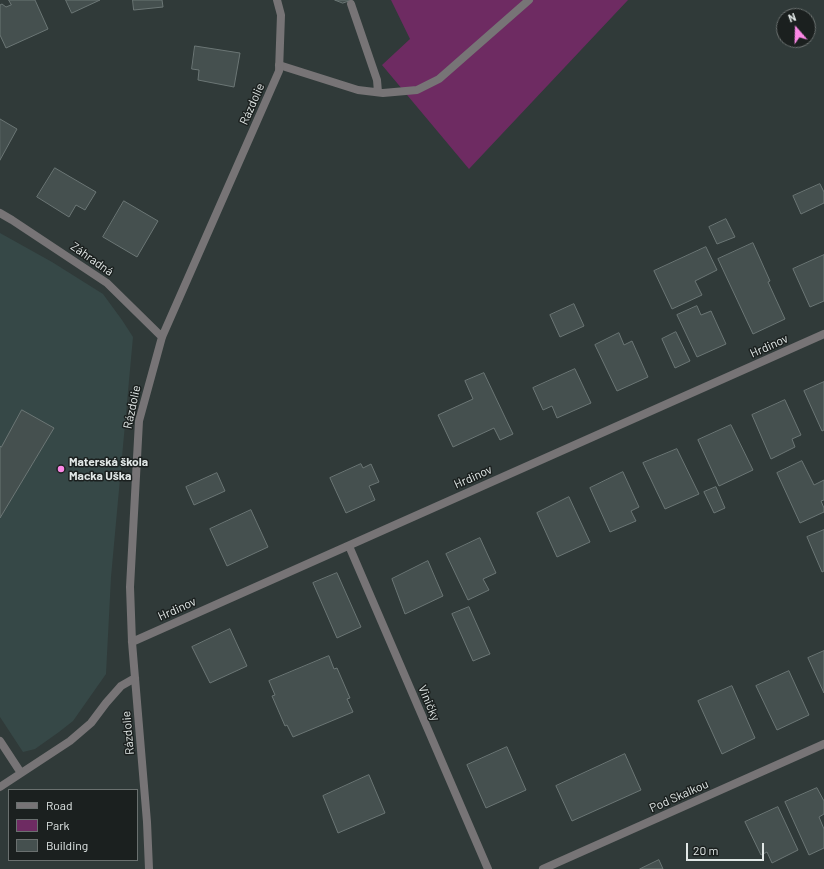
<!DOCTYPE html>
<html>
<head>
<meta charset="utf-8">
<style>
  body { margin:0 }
  #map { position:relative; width:824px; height:869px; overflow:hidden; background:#303a39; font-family:Barlow,sans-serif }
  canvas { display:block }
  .legend { position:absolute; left:8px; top:789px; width:130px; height:72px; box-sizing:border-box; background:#1b201f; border:1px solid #6a706f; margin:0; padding:5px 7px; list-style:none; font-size:12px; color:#e1e7e6 }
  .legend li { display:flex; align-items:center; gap:8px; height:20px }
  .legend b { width:20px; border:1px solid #6a706f }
  .north { position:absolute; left:776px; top:8px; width:40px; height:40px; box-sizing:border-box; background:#1b201f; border:1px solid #6a706f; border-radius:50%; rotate:340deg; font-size:11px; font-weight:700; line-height:16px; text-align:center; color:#e1e7e6 }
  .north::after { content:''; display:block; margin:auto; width:14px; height:18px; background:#fb87e5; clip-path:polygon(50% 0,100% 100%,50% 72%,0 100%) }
  .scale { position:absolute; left:686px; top:843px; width:78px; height:18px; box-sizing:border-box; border:2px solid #e1e7e6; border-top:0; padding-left:5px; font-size:12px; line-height:14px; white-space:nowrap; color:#e1e7e6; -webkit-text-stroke:3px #1b201f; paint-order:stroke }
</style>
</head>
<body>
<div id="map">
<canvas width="824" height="869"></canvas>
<ul class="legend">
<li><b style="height:5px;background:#777476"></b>Road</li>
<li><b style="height:11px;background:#6e2b62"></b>Park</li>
<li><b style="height:11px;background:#45504f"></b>Building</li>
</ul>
<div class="north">N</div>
<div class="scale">20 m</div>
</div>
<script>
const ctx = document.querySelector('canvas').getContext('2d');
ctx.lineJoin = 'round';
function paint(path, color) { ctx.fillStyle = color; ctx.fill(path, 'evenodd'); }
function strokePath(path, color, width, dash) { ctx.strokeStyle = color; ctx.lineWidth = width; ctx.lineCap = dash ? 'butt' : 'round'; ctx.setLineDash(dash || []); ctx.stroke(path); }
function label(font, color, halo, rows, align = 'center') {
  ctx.font = font + ' Barlow,sans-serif'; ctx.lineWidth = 3; ctx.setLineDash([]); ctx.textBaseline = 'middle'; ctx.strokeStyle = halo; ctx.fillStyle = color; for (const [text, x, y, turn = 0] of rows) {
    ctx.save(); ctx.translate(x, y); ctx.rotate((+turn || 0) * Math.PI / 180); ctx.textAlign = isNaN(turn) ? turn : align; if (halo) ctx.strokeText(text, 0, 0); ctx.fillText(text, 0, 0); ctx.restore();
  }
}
paint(new Path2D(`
  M 0,233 L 52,262 L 103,294 L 122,320 L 133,337 L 111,577 L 106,674 L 73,721 L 59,732 L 35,749 L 23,752 L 0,717 Z`), '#364847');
paint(new Path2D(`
  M 391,0 L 628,0 L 469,169 L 382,65 L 410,39 Z`), '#6e2b62');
const building = new Path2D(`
  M 9,0 L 35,0 L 48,29 L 6,48 L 0,35 L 0,5 L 2,4 L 6,7 L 11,5 Z
  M 66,0 L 100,0 L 72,13 Z
  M 133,0 L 162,0 L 163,7 L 134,10 Z
  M 335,0 L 352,0 L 343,3 Z
  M 195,46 L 240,53 L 234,87 L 198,80 L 199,70 L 192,69 Z
  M 0,119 L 17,129 L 0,160 Z
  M 55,168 L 96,192 L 85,210 L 76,205 L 69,217 L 37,197 Z
  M 820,184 L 824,192 L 824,203 L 801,214 L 793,196 Z
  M 124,201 L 158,221 L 137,257 L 103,237 Z
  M 726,219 L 735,237 L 717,244 L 709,227 Z
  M 753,243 L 770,281 L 768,282 L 785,319 L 753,334 L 718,259 Z
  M 706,247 L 717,270 L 695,281 L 702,295 L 672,309 L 654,271 Z
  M 824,255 L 824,301 L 810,307 L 793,269 Z
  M 574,304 L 584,326 L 560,337 L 550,315 Z
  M 697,306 L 701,315 L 711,311 L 726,344 L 697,357 L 677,315 Z
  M 676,332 L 690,361 L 675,368 L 662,339 Z
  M 619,333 L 624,345 L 632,341 L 648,377 L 617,391 L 595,345 Z
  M 575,369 L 591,403 L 557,418 L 552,406 L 543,410 L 533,388 Z
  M 484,373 L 513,434 L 500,440 L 494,428 L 453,447 L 438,415 L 473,399 L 465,381 Z
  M 824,382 L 824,430 L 822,431 L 804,391 Z
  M 785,400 L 801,435 L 792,439 L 795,447 L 771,459 L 752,415 Z
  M 22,410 L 54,428 L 0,518 L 0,446 L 1,447 Z
  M 731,425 L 753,470 L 719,486 L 698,440 Z
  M 677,449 L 699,494 L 665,509 L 643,463 Z
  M 802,461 L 814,485 L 824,480 L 824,500 L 821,501 L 824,508 L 824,512 L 800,523 L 777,473 Z
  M 361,464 L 363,468 L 371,464 L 379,482 L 369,486 L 375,500 L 346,513 L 330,478 Z
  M 623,472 L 639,507 L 631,511 L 636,521 L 610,532 L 590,488 Z
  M 217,473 L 225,491 L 194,505 L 186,487 Z
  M 716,487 L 725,508 L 714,513 L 704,492 Z
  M 569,497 L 590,542 L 557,557 L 537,513 Z
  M 251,510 L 268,547 L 227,566 L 210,529 Z
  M 824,530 L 824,571 L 822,572 L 807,537 Z
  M 480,538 L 496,573 L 483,579 L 489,590 L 468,600 L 446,554 Z
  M 428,561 L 443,596 L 405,614 L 392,579 Z
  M 337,573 L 361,627 L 337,638 L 313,583 Z
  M 469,607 L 490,654 L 473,661 L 452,614 Z
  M 230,629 L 247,666 L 210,683 L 192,647 Z
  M 824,651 L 824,693 L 808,658 Z
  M 329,656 L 334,669 L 337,668 L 350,698 L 347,699 L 353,712 L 293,737 L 287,725 L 285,726 L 272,696 L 275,695 L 269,681 Z
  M 789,671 L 809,715 L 777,730 L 756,686 Z
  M 732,686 L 755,738 L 722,754 L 698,701 Z
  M 507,747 L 526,790 L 486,808 L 467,765 Z
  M 625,754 L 641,790 L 572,821 L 556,786 Z
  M 369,775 L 385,813 L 338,833 L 323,796 Z
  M 817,788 L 824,801 L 824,814 L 819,817 L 824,829 L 824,848 L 809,855 L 785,802 Z
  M 778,807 L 798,850 L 772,863 L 767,852 L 761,855 L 745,822 Z
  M 659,860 L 663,869 L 640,869 Z`);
paint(building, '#45504f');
strokePath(building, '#6b7675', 1);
strokePath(new Path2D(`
  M 351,4 L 377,80 L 378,92
  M 279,65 L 358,90 L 383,93 L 417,90 L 439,79 L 529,0`), '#777476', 8);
strokePath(new Path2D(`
  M 0,213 L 12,220 L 107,283 L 162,337
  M 349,546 L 488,869
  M 132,642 L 824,334
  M 0,741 L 21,773
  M 0,787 L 70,741 L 91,723 L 106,703 L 121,686 L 135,678
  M 149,869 L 147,822 L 132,642 L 130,587 L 139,421 L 162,337 L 279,71 L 281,15 L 277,0
  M 543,869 L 824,744`), '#777476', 8);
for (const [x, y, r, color] of [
  [61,469,4,"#fb87e5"]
]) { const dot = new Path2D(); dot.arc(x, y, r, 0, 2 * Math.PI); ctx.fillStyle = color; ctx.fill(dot); strokePath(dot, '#1b201f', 1.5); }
label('12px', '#e1e7e6', '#1b201f', [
  ["Rázdolie",252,104,-66],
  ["Záhradná",92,259,35],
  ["Hrdinov",769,346,-24],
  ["Rázdolie",132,407,-78],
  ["Hrdinov",473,477,-24],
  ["Hrdinov",177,609,-24],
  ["Viničky",429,703,67],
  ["Rázdolie",128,733,-95],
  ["Pod Skalkou",679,796,-24]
]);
label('bold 12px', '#e1e7e6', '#1b201f', [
  ["Materská škola",69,462],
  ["Macka Uška",69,476]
], 'left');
</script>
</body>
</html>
